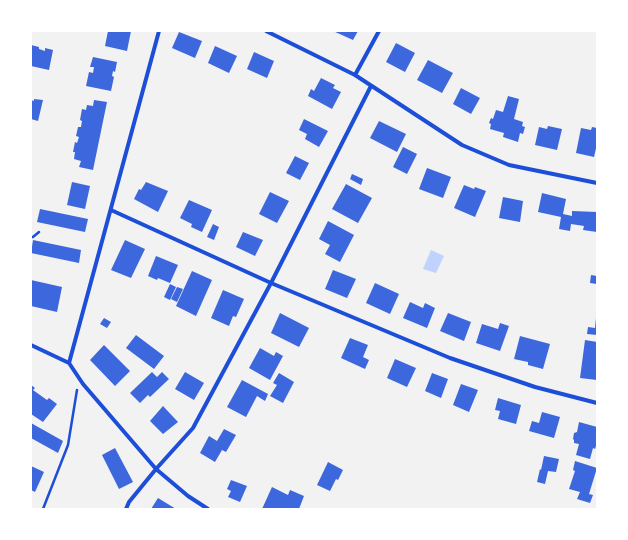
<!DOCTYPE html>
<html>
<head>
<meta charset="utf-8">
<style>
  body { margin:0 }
  #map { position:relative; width:628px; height:540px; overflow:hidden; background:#f2f2f2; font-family:Poppins,sans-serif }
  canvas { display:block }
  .frame { position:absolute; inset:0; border:32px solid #fff; pointer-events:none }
</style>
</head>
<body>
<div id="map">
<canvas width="628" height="540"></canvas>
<div class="frame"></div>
</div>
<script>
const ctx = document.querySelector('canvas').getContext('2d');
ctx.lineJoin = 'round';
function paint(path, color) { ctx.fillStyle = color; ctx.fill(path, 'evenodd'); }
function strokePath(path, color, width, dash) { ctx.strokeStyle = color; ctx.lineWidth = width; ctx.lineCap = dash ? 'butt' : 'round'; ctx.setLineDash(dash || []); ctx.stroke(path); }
paint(new Path2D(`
  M 431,250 L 444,256 L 436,273 L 423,269 Z`), '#bfd3fe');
paint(new Path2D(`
  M 108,31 L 131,31 L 127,51 L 105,46 Z
  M 333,31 L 358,31 L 353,40 Z
  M 179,32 L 202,41 L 195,58 L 172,48 Z
  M 396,43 L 415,53 L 405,72 L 386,62 Z
  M 31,45 L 39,47 L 39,49 L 45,51 L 45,48 L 53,50 L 49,70 L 31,66 Z
  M 215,46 L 237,56 L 229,73 L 208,63 Z
  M 254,52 L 274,61 L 267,78 L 247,69 Z
  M 93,57 L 117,62 L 115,72 L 113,71 L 112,76 L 114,77 L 111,91 L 86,86 L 89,72 L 93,73 L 94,67 L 90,67 Z
  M 428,60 L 453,73 L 442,93 L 417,80 Z
  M 321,78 L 335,85 L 333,88 L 341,92 L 332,109 L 308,96 L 311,89 L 314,91 Z
  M 461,88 L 480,98 L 471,114 L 453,104 Z
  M 508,96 L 519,99 L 514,119 L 523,122 L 522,126 L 525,127 L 523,134 L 520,133 L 518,142 L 503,137 L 504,133 L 490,129 L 491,124 L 489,123 L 491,118 L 493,119 L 496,110 L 503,112 Z
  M 34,99 L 43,100 L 38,121 L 31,119 L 31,100 L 34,101 Z
  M 94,100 L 107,102 L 93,170 L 79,167 L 81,161 L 74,159 L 75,152 L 73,152 L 75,142 L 77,143 L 79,137 L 76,136 L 78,127 L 81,127 L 82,121 L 80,120 L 82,109 L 86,110 L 87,105 L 93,106 Z
  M 304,119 L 328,131 L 319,147 L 305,139 L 307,134 L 299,130 Z
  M 379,121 L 406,134 L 397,152 L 370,138 Z
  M 548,126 L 562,129 L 557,150 L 535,145 L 539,127 L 547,129 Z
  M 592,127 L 597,128 L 597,144 L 594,157 L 576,153 L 581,128 L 591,130 Z
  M 403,147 L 417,154 L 407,174 L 393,167 Z
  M 295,156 L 309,163 L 300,180 L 286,173 Z
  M 427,168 L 451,177 L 443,198 L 419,189 Z
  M 352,174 L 363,179 L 361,185 L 350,179 Z
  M 72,182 L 90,186 L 85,209 L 67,205 Z
  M 146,182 L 168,191 L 158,212 L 134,199 L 139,189 L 141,190 Z
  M 346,184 L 372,198 L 358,223 L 332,209 Z
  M 464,185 L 474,189 L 475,187 L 486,191 L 475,217 L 454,208 Z
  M 270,192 L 289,201 L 277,223 L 259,214 Z
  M 542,193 L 566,199 L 563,214 L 572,216 L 572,211 L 597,212 L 597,232 L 583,230 L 584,226 L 571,224 L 570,231 L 559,229 L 561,217 L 538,212 Z
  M 503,197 L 523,201 L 520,222 L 499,218 Z
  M 189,200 L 212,210 L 202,232 L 191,227 L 192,224 L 180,218 Z
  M 40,209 L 88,219 L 85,232 L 37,222 Z
  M 328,221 L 354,235 L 340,262 L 325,254 L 330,245 L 319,239 Z
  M 213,224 L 219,227 L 214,240 L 207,237 Z
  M 243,232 L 263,240 L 255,256 L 236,247 Z
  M 33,240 L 81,250 L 79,263 L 31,253 Z
  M 125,240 L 145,249 L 131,278 L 111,270 Z
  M 156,256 L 178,265 L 170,283 L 158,278 L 157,280 L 148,276 Z
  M 333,270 L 356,279 L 347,298 L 325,289 Z
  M 192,271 L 212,280 L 196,316 L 176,306 Z
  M 591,275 L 597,276 L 597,284 L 590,283 Z
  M 31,280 L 62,287 L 57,312 L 31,306 Z
  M 375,283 L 399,294 L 390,314 L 366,303 Z
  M 170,284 L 176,287 L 170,300 L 164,297 Z
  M 177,287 L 183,289 L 177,302 L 171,299 Z
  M 223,290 L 244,299 L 236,317 L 233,316 L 229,326 L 211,318 Z
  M 410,302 L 423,308 L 425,303 L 435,308 L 427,328 L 403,318 Z
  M 280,313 L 309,328 L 299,347 L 271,333 Z
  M 448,313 L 471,322 L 464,341 L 440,331 Z
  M 104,318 L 111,322 L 107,328 L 100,324 Z
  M 596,318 L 597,335 L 587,334 L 588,327 L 595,328 Z
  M 500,323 L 509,326 L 500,351 L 476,343 L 482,324 L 498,329 Z
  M 136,335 L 164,356 L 154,369 L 126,348 Z
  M 520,336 L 550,344 L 543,369 L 528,365 L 528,362 L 514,359 Z
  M 350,338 L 368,345 L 363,357 L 369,360 L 365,369 L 341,358 Z
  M 585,340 L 597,342 L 597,380 L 580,378 Z
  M 104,345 L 130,371 L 115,386 L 90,360 Z
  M 260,348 L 274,356 L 276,352 L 283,356 L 270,380 L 249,368 Z
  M 395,359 L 416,368 L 407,387 L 387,378 Z
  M 152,372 L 157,377 L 162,372 L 169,379 L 150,397 L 148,395 L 140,403 L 130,393 Z
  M 185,372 L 204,383 L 194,400 L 175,389 Z
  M 279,373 L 294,382 L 283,403 L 270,396 L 277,385 L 273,383 Z
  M 432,373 L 448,379 L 441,398 L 425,391 Z
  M 242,380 L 268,394 L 265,401 L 257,396 L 246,417 L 227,407 Z
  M 461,384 L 478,390 L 469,412 L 453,405 Z
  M 31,385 L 35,388 L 33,390 L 47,400 L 49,398 L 57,404 L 43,422 L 31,414 Z
  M 498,398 L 521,405 L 516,424 L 498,419 L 500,411 L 495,410 Z
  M 163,406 L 178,422 L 163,434 L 150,421 Z
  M 542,412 L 560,417 L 554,438 L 529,431 L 532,421 L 539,423 Z
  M 579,422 L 597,427 L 597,443 L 595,449 L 593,448 L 590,459 L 576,455 L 579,444 L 574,443 L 574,440 L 573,439 L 574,433 L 577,432 Z
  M 31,423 L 63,441 L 58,453 L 31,438 Z
  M 224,429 L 236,435 L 226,452 L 222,450 L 215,462 L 200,453 L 209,436 L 217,441 Z
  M 115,448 L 133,482 L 119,489 L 102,455 Z
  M 544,456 L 559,459 L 556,472 L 548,471 L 545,484 L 537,482 L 540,469 L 541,470 Z
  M 575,461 L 597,468 L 589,494 L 593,495 L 590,503 L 577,499 L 580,492 L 569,489 L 575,471 L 573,470 Z
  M 328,462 L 343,470 L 338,480 L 336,479 L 330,491 L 317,485 Z
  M 31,466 L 44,472 L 35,492 L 31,490 Z
  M 231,480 L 247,486 L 240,502 L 228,497 L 231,491 L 227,489 Z
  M 272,487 L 288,495 L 290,490 L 304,496 L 299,509 L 262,509 Z
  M 158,498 L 176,509 L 151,509 Z`), '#3d67dc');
strokePath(new Path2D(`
  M 31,237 L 33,237 L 39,232
  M 43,509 L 68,445 L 77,390`), '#1d4ed8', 2.5);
strokePath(new Path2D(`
  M 266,31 L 355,75 L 462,145 L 509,165 L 597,183
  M 355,75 L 379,31
  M 111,210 L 271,283 L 450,358 L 535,387 L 597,403
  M 31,345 L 69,363 L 83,384 L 156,469 L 188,496 L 208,509
  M 69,363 L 159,31
  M 126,509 L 129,502 L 156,469 L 193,428 L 271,283 L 371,86`), '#1d4ed8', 4);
</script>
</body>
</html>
